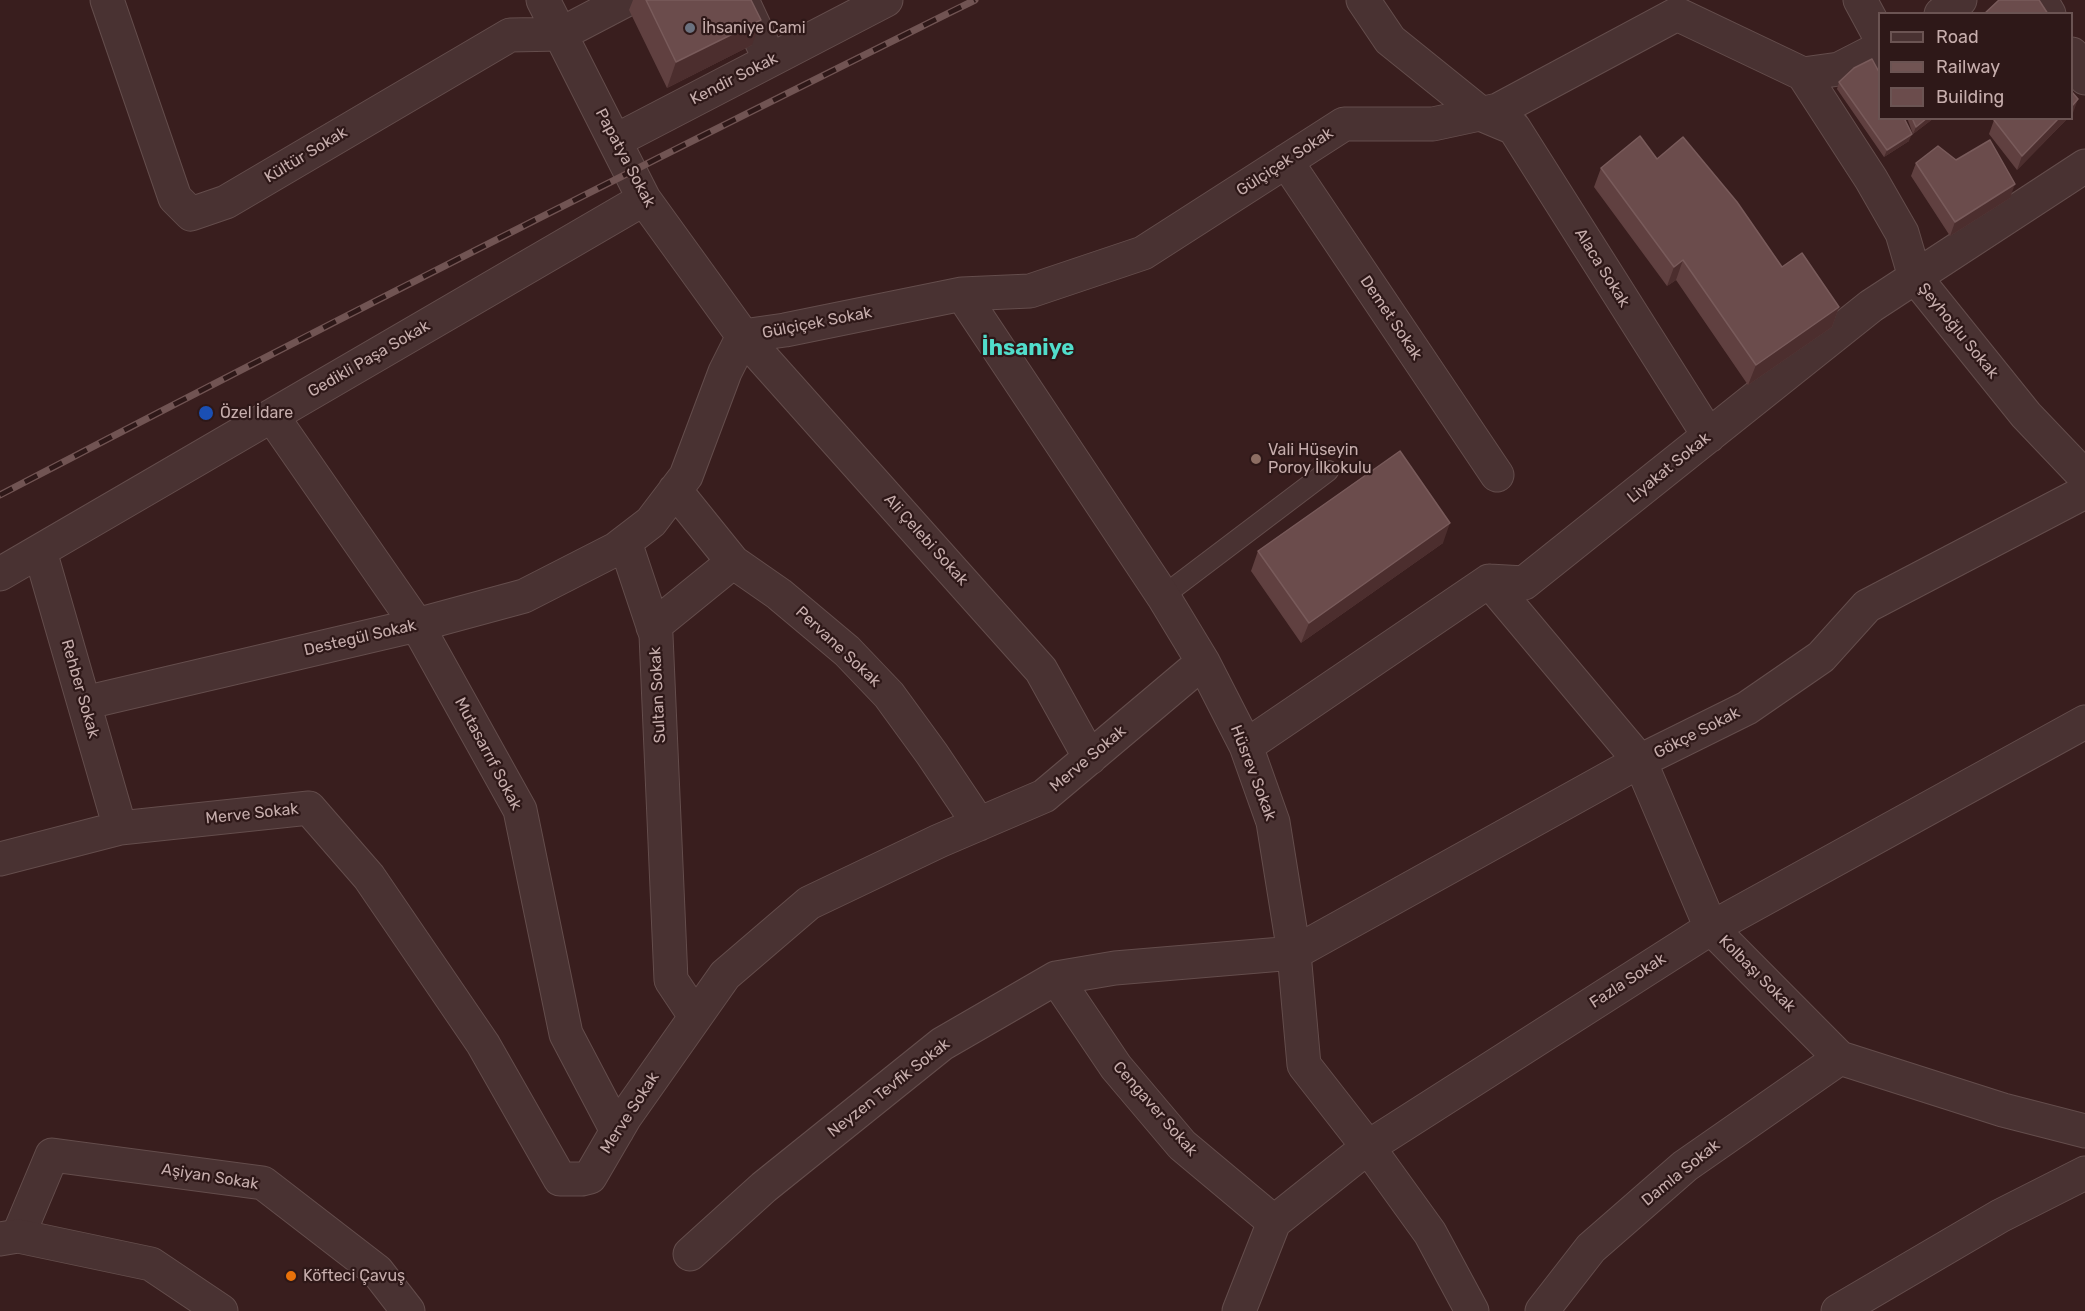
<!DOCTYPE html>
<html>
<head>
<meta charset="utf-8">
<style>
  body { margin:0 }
  #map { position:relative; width:2085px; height:1311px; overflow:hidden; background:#391e1e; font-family:Rubik,sans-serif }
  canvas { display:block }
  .legend { position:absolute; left:1878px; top:12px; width:195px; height:108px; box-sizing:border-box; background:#2e1818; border:2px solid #6b5453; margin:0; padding:8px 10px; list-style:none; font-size:18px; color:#c6adac }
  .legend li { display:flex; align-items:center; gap:12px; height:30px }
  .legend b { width:30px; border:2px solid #6b5453 }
</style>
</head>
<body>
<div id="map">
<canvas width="2085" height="1311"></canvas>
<ul class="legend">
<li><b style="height:8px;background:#493232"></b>Road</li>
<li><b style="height:8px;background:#715453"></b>Railway</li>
<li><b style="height:16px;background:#6b4c4c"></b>Building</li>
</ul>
</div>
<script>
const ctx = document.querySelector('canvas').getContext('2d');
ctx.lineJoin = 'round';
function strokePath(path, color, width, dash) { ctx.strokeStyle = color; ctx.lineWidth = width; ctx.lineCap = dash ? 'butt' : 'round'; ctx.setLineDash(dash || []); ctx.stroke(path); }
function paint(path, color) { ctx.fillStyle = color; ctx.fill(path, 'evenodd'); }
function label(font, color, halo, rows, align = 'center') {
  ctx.font = font + ' Rubik,sans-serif'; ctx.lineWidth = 4.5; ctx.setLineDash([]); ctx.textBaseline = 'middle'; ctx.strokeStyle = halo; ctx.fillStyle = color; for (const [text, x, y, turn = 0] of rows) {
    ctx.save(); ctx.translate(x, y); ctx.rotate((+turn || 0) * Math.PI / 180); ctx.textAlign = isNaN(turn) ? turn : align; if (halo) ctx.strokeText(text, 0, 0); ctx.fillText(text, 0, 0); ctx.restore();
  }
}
const service = new Path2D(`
  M 1163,596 L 1328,471`);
const minor = new Path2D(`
  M 107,0 L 175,198 L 191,214 L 226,202 L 510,35 L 561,34 L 626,0
  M 543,0 L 644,199 L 743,336 L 1041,670 L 1090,758
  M 742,0 L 770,60
  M 1363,0 L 1390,40 L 1483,115 L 1514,128 L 1709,436
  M 1860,0 L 1880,37
  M 2041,0 L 2049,14
  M 1941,14 L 1960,0
  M 2072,54 L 2085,78
  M 1803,74 L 1871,179 L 1902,233 L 1915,277 L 2026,415 L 2085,477
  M 615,141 L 886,0
  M 1286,161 L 1497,475
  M 962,294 L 1163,596 L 1203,662 L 1246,746 L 1273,822 L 1294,953 L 1304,1065 L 1368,1147 L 1430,1233 L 1472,1311
  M 743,336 L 785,330 L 962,294 L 1030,291 L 1143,253 L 1344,124 L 1433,124 L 1498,110 L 1677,14 L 1803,74 L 1839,69 L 1880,48
  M 272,416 L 417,625 L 520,810 L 566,1034 L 617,1131
  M 675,490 L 733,562 L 779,594 L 847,651 L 889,695 L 932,754 L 979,824
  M 40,551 L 120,828
  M 0,574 L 644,199
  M 1489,581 L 1640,761 L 1711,928 L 1840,1058 L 2003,1110 L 2085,1131
  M 653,627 L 733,562
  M 84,703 L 417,625 L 524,596 L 616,549 L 625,542
  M 1246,746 L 1489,581 L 1524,583 L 1871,306 L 2085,166
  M 0,859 L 120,828 L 309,808 L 369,877 L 483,1044 L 560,1179 L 582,1179 L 590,1177 L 625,1117 L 725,975 L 809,903 L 939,841 L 1044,796 L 1203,662
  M 1056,978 L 1116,1067 L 1182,1145 L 1274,1222
  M 695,1016 L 671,980 L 656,635 L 625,542 L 651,522 L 686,476 L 725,372 L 743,336
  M 18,1236 L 52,1155 L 263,1183 L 377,1271 L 408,1311
  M 690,1254 L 764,1187 L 942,1044 L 1056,978 L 1115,968 L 1294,953 L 1640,761 L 1747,708 L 1821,657 L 1867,606 L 2085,492
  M 1239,1311 L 1274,1222 L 1368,1147 L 1711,928 L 2085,722
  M 1542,1311 L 1591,1248 L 1685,1166 L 1840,1058
  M 1838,1311 L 2000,1216 L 2085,1173`);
const tertiary = new Path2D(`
  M 0,1239 L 18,1236 L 151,1264 L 221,1311`);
strokePath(service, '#644d4c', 22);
strokePath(minor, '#644d4c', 35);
strokePath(tertiary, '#644d4c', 35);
strokePath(service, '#493232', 20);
strokePath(minor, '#493232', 33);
strokePath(tertiary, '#493232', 33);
const rail = new Path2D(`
  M 0,495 C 323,326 648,162 975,0`);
strokePath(rail, '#715453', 7);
strokePath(rail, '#2e1818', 4.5, [14]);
paint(new Path2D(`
  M 633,0 L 751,0 L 752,45 L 667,88 L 629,10 Z
  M 1839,82 L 1909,141 L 1884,157 L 1837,89 Z
  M 1907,118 L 1934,118 L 1913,134 Z
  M 1995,118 L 2068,118 L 2017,170 L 1989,134 L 1994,120 Z
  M 1657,159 L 1782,267 L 1839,307 L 1832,327 L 1748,385 L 1676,280 L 1667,286 L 1594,187 L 1601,168 Z
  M 1956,160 L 2010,198 L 1950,236 L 1911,176 L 1916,163 Z
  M 1443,543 L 1301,643 L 1251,571 L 1258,551 Z`), '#604040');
paint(new Path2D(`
  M 761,20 L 752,45 L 667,88 L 676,62 Z
  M 2078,99 L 2073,113 L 2072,115 L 2072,106 Z
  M 1927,118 L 1934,118 L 1913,134 L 1916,127 Z
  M 2059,118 L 2068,118 L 2017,170 L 2022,156 Z
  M 1912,134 L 1909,141 L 1884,157 L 1887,150 Z
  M 2015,184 L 2010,198 L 1950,236 L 1955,222 Z
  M 1683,260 L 1676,280 L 1667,286 L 1674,267 Z
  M 1839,307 L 1832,327 L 1748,385 L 1756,365 Z
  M 1450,523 L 1443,543 L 1301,643 L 1309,623 Z`), '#4c2e2e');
const building = new Path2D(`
  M 646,0 L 751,0 L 761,20 L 676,62 Z
  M 1999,0 L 2039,0 L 2048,14 L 1984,14 Z
  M 1872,59 L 1880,74 L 1880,118 L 1904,118 L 1912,134 L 1887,150 L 1839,82 L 1854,68 Z
  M 2072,92 L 2078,99 L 2072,106 Z
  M 1912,118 L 1927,118 L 1916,127 Z
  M 1995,118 L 2059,118 L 2022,156 L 1994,120 Z
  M 1640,136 L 1657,159 L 1683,137 L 1737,202 L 1782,267 L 1802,253 L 1839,307 L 1756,365 L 1683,260 L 1674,267 L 1601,168 Z
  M 1990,140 L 2015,184 L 1955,222 L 1916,163 L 1938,146 L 1956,160 Z
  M 1400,451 L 1450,523 L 1309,623 L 1258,551 Z`);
paint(building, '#6b4c4c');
strokePath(building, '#795b5b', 1.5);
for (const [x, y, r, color] of [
  [690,28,6,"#6b7280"],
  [206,413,8,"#1a4fb4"],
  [1256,459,6,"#8d6e63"],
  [291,1276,6,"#e8710a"]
]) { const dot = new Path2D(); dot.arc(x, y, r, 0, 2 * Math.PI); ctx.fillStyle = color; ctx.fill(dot); strokePath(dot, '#2e1818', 2); }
label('16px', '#c6adac', '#2e1818', [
  ["İhsaniye Cami",702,28],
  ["Özel İdare",220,413],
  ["Vali Hüseyin",1268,450],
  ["Poroy İlkokulu",1268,468],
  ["Köfteci Çavuş",303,1276]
], 'left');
label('16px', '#c6adac', '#2e1818', [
  ["Kendir Sokak",734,79,-27],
  ["Kültür Sokak",306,155,-31],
  ["Papatya Sokak",625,158,62],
  ["Gülçiçek Sokak",1285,162,-33],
  ["Alaca Sokak",1602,268,58],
  ["Demet Sokak",1391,318,56],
  ["Gülçiçek Sokak",817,323,-11],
  ["Şeyhoğlu Sokak",1958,331,51],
  ["Gedikli Paşa Sokak",369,359,-30],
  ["Liyakat Sokak",1669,468,-39],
  ["Ali Çelebi Sokak",926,540,48],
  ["Destegül Sokak",360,638,-13],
  ["Pervane Sokak",838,647,43],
  ["Rehber Sokak",80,689,74],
  ["Sultan Sokak",658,695,-93],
  ["Gökçe Sokak",1697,733,-27],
  ["Mutasarrıf Sokak",488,754,62],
  ["Merve Sokak",1088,759,-40],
  ["Hüsrev Sokak",1253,773,69],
  ["Merve Sokak",252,814,-6],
  ["Kolbaşı Sokak",1757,974,45],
  ["Fazla Sokak",1628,981,-33],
  ["Neyzen Tevfik Sokak",889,1088,-38],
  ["Cengaver Sokak",1155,1109,49],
  ["Merve Sokak",630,1113,-57],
  ["Damla Sokak",1681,1173,-39],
  ["Aşiyan Sokak",210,1177,9]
]);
label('bold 22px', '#51ddcb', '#2e1818', [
  ["İhsaniye",1028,349]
]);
</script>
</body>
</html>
